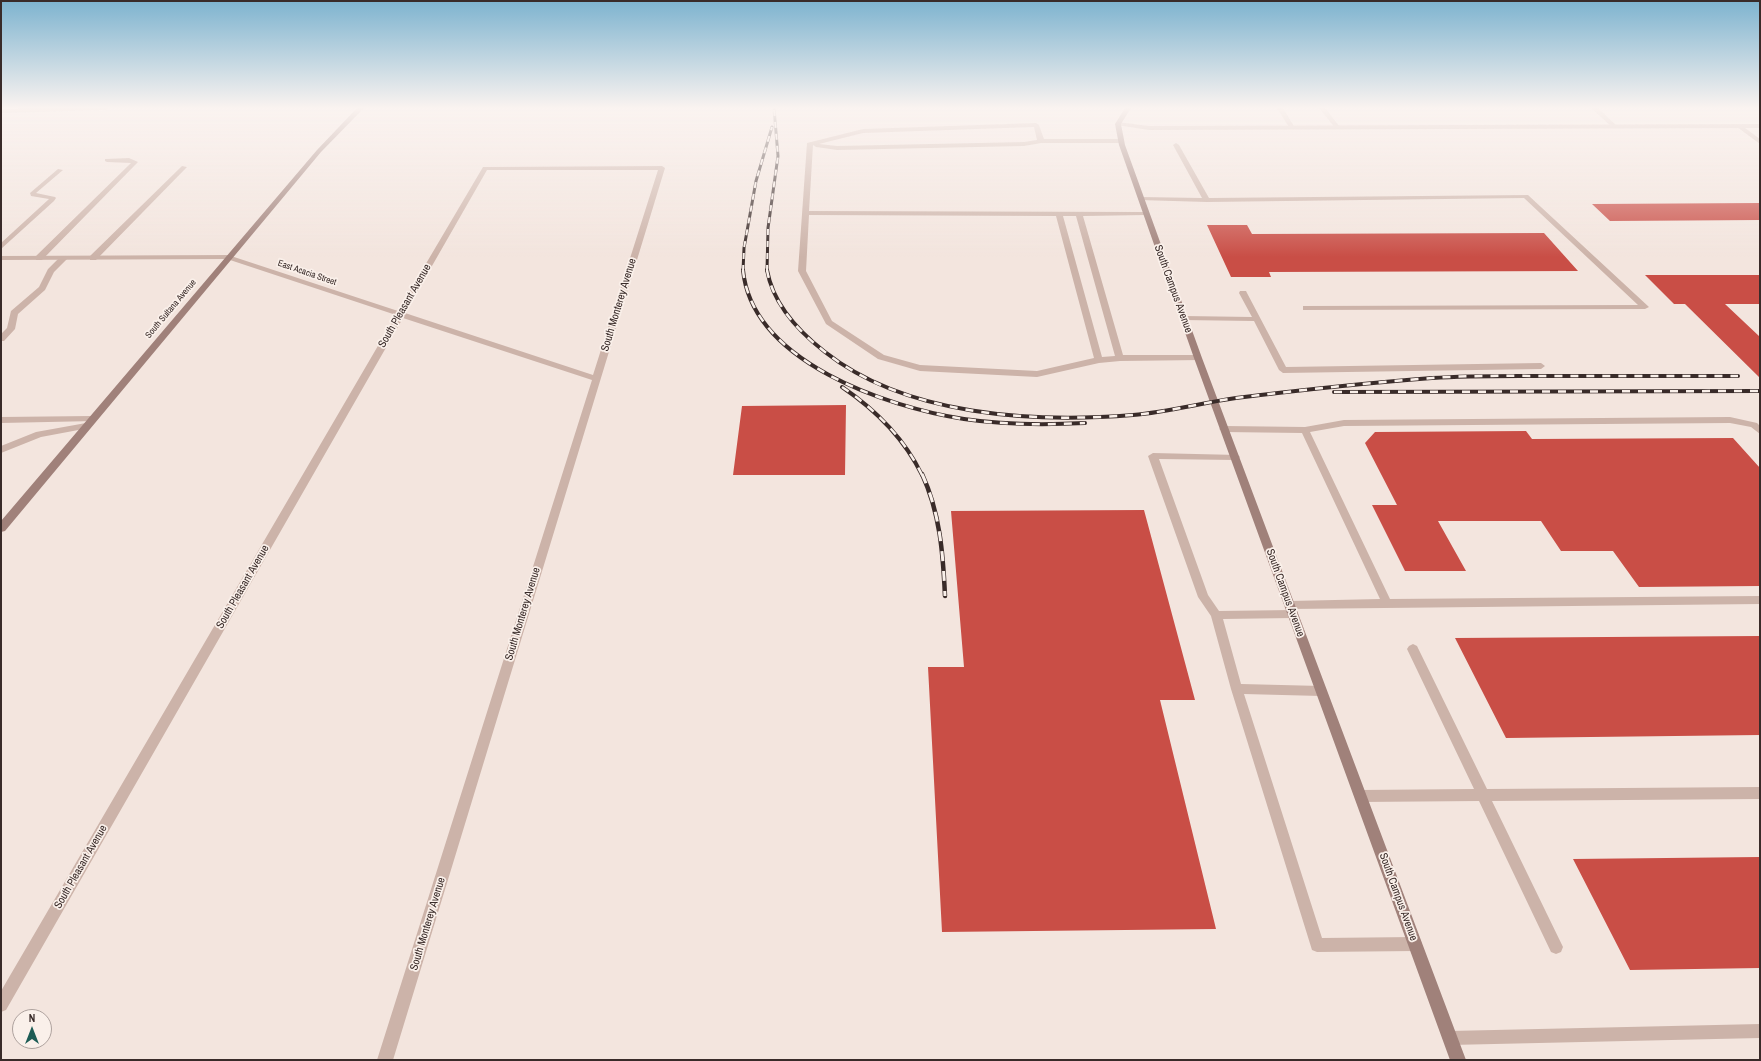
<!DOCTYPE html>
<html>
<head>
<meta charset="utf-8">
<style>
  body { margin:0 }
  #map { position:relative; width:1761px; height:1061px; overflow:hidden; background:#f3e5de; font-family:"Archivo Narrow",sans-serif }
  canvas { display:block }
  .frame { position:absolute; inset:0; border:2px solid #392b29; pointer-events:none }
  .north { position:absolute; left:12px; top:1009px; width:40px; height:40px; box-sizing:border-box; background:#faf0ea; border:1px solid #ada19d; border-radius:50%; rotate:0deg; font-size:11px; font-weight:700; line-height:16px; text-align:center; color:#392b29 }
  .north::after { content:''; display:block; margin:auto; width:14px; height:18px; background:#1d5c55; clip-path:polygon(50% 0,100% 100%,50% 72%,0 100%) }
</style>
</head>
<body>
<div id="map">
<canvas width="1761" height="1061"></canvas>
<div class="frame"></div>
<div class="north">N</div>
</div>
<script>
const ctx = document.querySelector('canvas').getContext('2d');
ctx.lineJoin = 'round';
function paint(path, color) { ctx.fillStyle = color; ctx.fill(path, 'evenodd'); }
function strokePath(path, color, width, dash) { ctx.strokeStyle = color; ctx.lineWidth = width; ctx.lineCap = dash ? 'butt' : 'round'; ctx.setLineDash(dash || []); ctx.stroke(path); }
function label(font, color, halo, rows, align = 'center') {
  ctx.font = font + ' "Archivo Narrow",sans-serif'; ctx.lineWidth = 3.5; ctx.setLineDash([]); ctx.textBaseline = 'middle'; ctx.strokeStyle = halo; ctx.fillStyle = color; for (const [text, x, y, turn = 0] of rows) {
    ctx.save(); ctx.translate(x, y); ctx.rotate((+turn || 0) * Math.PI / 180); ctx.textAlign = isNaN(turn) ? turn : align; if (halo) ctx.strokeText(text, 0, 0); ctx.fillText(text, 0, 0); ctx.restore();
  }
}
paint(new Path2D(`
  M 1760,203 L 1760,220 L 1610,221 L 1592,204 Z
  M 1207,225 L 1247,225 L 1252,234 L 1544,233 L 1578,271 L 1269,272 L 1271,277 L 1231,277 Z
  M 1645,275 L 1760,275 L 1760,304 L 1725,304 L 1760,337 L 1760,378 L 1685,304 L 1674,304 Z
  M 846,405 L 845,475 L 733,475 L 742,406 Z
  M 1526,431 L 1532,439 L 1733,438 L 1760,468 L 1760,586 L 1639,587 L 1613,551 L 1561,551 L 1541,521 L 1438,521 L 1466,571 L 1405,571 L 1372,505 L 1397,505 L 1365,443 L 1375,432 Z
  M 1144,510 L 1195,700 L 1160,700 L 1216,929 L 942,932 L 928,667 L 964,667 L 951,511 Z
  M 1760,636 L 1760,735 L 1506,738 L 1455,638 Z
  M 1760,857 L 1760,968 L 1630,970 L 1573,859 Z`), '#c94e46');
paint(new Path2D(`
  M 1277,108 L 1283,108 L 1295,128 L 1294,129 L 1290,129 Z
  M 1319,108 L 1325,108 L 1340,127 L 1340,129 L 1336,129 Z
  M 1591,108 L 1598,108 L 1617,126 L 1617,128 L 1613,128 Z
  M 1036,123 L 1039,125 L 1044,139 L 1121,139 L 1124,141 L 1121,143 L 1041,143 L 1024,146 L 837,150 L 816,147 L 813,145 L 809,211 L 1148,212 L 1149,213 L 1146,215 L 1083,216 L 1123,355 L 1198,355 L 1201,356 L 1201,360 L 1120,361 L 1099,363 L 1037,377 L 920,371 L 878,359 L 826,324 L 798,271 L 807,143 L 863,129 ZM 1034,127 L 1037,140 L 1024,142 L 837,146 L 819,144 L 863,133 ZM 809,215 L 1056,216 L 1094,358 L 1037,371 L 920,365 L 884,355 L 832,321 L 806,271 ZM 1063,216 L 1076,216 L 1115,356 L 1102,357 Z
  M 1737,125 L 1741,125 L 1760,139 L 1760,144 L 1737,127 Z
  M 1176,143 L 1179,145 L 1209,198 L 1528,195 L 1649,307 L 1645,309 L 1303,310 L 1303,306 L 1306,306 L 1638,305 L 1524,198 L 1207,202 L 1139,200 L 1139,198 L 1141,197 L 1202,198 L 1173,145 Z
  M 129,158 L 138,162 L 42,260 L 36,260 L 36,256 L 131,163 L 107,162 L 105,161 L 105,159 Z
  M 182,166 L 187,167 L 96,260 L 90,260 L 90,256 Z
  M 58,169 L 63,170 L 36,193 L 55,197 L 56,198 L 54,201 L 1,249 L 1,243 L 49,199 L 31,196 L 30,193 Z
  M 61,256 L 64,256 L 68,258 L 54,272 L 45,290 L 18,314 L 15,329 L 4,341 L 1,341 L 1,334 L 7,328 L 11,311 L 39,287 L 48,269 Z
  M 1240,291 L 1246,291 L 1247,293 L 1286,367 L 1541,363 L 1545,366 L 1541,369 L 1283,373 L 1279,370 L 1254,321 L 1183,320 L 1179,318 L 1183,316 L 1252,317 L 1239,293 Z
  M 92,416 L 96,419 L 95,421 L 1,423 L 1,417 Z
  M 1730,417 L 1757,423 L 1760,426 L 1760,434 L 1751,427 L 1730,423 L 1344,426 L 1310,432 L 1390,599 L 1760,596 L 1760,604 L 1290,609 L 1286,608 L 1285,605 L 1286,602 L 1290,601 L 1380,599 L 1302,433 L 1224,432 L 1219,429 L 1224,426 L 1305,427 L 1344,420 Z
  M 86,423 L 89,424 L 90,426 L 89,428 L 41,437 L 1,453 L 1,446 L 36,432 Z
  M 1153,453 L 1238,455 L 1240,457 L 1238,459 L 1235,460 L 1159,459 L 1208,595 L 1219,611 L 1293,610 L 1297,611 L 1298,614 L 1297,617 L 1293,618 L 1223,619 L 1241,684 L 1321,686 L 1325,688 L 1327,691 L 1325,694 L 1321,696 L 1244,694 L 1322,938 L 1415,937 L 1420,939 L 1422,944 L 1420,949 L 1415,951 L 1317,952 L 1312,950 L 1231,689 L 1211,616 L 1198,597 L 1148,456 Z
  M 1413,644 L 1417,646 L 1487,789 L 1760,787 L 1760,799 L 1492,801 L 1563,947 L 1561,952 L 1556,954 L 1551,952 L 1479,801 L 1361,802 L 1357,800 L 1355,796 L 1357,792 L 1361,790 L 1474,789 L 1407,649 L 1409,646 Z
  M 1760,1024 L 1760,1038 L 1450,1045 L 1445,1043 L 1443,1038 L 1445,1033 L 1450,1031 Z`), '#ccb3a9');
paint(new Path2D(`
  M 36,108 L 109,108 L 106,110 L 1,113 L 1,109 Z
  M 1118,122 L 1149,126 L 1760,124 L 1760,128 L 1149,130 L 1116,125 L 1115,124 Z
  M 662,166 L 665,168 L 393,1060 L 377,1060 L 592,380 L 403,318 L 6,1010 L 1,1012 L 1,991 L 396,315 L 227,259 L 1,260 L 1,256 L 228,255 L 398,311 L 483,167 ZM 487,170 L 658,170 L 593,375 L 405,313 Z`), '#ccb3a9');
paint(new Path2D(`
  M 357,108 L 364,108 L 321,152 L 5,531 L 1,532 L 1,521 L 317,150 Z
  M 1125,108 L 1131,108 L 1121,124 L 1125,145 L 1202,358 L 1466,1060 L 1450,1060 L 1194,358 L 1119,145 L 1115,124 Z`), '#a0817a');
const railFar2 = new Path2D(`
  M 743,271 L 744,248 L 756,181 L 772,127
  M 767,271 L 768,228 L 778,156 L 774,108`);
const railFar1 = new Path2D(`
  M 743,270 C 752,362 887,407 964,419 C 1004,425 1045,425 1085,423
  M 767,270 C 773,304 798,331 825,352 C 906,416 1033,423 1133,415 C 1168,412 1201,403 1236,398 C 1301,390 1366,383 1432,378 C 1475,375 1518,376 1562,376 C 1620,376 1679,376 1738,376
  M 842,387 C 876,410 904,438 922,475
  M 1334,392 L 1760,391`);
const rail = new Path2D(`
  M 922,474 C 940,513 943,553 945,596`);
strokePath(railFar2, '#392b29', 3);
strokePath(railFar1, '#392b29', 4);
strokePath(rail, '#392b29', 4.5);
strokePath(railFar2, '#faf0ea', 2, [6]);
strokePath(railFar1, '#faf0ea', 2.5, [8]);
strokePath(rail, '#faf0ea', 3, [10]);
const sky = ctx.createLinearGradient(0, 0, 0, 257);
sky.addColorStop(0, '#7db3cf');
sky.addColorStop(0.42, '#faf3f0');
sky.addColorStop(1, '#faf3f000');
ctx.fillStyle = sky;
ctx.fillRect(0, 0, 1761, 257);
label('9px', '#392b29', '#faf0ea', [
  ["East Acacia Street",307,273,19],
  ["South Sultana Avenue",171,309,-50]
]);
label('11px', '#392b29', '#faf0ea', [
  ["South Campus Avenue",1173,289,70],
  ["South Monterey Avenue",619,305,-73],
  ["South Pleasant Avenue",405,306,-60],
  ["South Pleasant Avenue",243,587,-60],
  ["South Campus Avenue",1285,593,70],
  ["South Monterey Avenue",523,614,-73],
  ["South Pleasant Avenue",81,867,-60],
  ["South Campus Avenue",1398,897,70],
  ["South Monterey Avenue",428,924,-73]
]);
</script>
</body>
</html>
